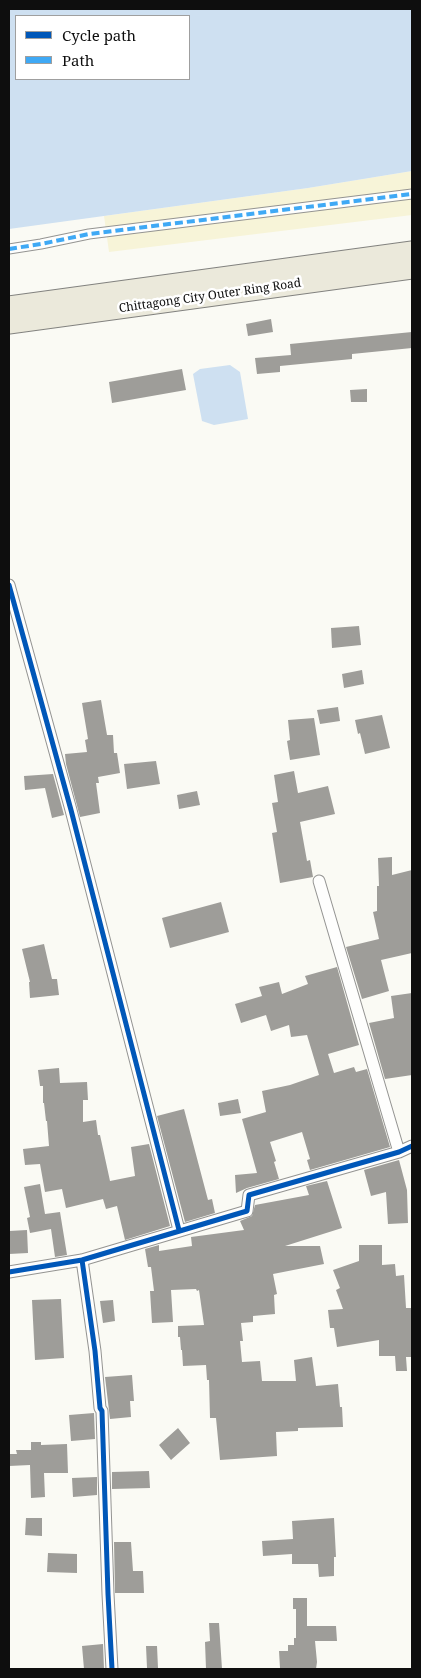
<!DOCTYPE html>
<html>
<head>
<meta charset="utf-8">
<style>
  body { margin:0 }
  #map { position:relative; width:421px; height:1678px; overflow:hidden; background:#fafaf4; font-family:"Noto Serif",serif }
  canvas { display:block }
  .frame { position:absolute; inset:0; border:10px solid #0e0e0e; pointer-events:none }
  .legend { position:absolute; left:15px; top:15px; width:175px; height:65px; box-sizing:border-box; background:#fff; border:1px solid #9f9f9f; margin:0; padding:6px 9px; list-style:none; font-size:15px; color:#0e0e0e }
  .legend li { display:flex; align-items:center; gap:10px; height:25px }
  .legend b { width:25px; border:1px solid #9f9f9f }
</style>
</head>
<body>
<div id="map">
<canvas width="421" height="1678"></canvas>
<div class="frame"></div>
<ul class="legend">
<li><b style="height:6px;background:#0057b8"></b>Cycle path</li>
<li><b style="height:6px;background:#3fa9f5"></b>Path</li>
</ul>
</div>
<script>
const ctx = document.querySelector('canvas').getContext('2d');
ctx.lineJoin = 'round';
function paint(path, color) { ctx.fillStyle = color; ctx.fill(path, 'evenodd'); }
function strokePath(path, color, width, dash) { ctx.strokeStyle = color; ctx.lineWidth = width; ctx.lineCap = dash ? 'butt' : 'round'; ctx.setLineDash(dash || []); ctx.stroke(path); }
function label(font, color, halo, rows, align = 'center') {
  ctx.font = font + ' "Noto Serif",serif'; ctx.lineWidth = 5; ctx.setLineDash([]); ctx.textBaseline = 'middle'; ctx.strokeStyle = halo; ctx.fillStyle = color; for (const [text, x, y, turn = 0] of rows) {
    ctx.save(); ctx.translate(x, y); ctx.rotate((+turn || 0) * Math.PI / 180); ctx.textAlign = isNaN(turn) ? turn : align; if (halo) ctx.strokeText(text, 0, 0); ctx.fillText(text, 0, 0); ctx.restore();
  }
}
paint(new Path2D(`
  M 412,171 L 412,215 L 109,252 L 104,216 L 308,188 Z`), '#f7f4d8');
paint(new Path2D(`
  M 9,9 L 412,9 L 412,171 L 308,188 L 9,229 ZM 16,16 L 189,16 L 189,79 L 16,79 Z
  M 230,365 L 240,372 L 248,419 L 214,425 L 202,421 L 193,374 L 200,369 Z`), '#cee0f1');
paint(new Path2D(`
  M 271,319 L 273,332 L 248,336 L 246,324 Z
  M 412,332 L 412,348 L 352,354 L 352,359 L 280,366 L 280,372 L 257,374 L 255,358 L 291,355 L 290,344 Z
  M 182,369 L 186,390 L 112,403 L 109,382 Z
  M 367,389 L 367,402 L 351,402 L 350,390 Z
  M 359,626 L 361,645 L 332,648 L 331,628 Z
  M 362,670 L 364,684 L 344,688 L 342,674 Z
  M 101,700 L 107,735 L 113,735 L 114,753 L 117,753 L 120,773 L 98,777 L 99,783 L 96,783 L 100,813 L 80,817 L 66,764 L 65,754 L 87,752 L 85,740 L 88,739 L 82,703 Z
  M 338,707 L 340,721 L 320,724 L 317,710 Z
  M 382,715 L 390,748 L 365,754 L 360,733 L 358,734 L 355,720 Z
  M 314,718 L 320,755 L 290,760 L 287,741 L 290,740 L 288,720 Z
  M 156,761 L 160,784 L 127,789 L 124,764 Z
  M 294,771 L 298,793 L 328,786 L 335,814 L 300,822 L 307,861 L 310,860 L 313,877 L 280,883 L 272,833 L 277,832 L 272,803 L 278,802 L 274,775 Z
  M 53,774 L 64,815 L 52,818 L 45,788 L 25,790 L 24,776 Z
  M 197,791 L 200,805 L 179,809 L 177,795 Z
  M 392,857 L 392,875 L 412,870 L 412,953 L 381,960 L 389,991 L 362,999 L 346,947 L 379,939 L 373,912 L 377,911 L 377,886 L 379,886 L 378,858 Z
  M 221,902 L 229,932 L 170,948 L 162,918 Z
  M 44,944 L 52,979 L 57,979 L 59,995 L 30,998 L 29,982 L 30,982 L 22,949 Z
  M 337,967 L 359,1045 L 328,1054 L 334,1073 L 354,1067 L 356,1072 L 367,1069 L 390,1147 L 310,1170 L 307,1160 L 310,1159 L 302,1132 L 270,1142 L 276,1161 L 274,1162 L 279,1179 L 247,1188 L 236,1193 L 235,1175 L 257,1173 L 242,1119 L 266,1112 L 262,1091 L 290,1085 L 319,1075 L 307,1035 L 291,1037 L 289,1025 L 271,1031 L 266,1015 L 241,1023 L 235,1004 L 262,996 L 259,987 L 279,982 L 282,994 L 308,984 L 305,976 Z
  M 412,993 L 412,1075 L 385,1079 L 369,1023 L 394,1018 L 391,996 Z
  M 59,1068 L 60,1083 L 87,1082 L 88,1100 L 83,1100 L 83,1122 L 96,1120 L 98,1135 L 100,1135 L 110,1181 L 135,1176 L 131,1147 L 149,1144 L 170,1226 L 125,1240 L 117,1206 L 106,1209 L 103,1199 L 66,1208 L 62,1189 L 45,1192 L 40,1164 L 25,1165 L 23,1149 L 49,1146 L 47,1121 L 46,1121 L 44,1103 L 43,1103 L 43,1086 L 40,1086 L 38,1070 Z
  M 238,1099 L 241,1113 L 220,1116 L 218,1103 Z
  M 184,1109 L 208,1200 L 212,1199 L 215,1213 L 185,1222 L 157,1116 Z
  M 399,1160 L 407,1190 L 408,1223 L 388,1224 L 386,1192 L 371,1196 L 364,1170 Z
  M 327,1181 L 342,1228 L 285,1246 L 320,1246 L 324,1264 L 273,1274 L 277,1294 L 274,1295 L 275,1314 L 253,1316 L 253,1322 L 241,1323 L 243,1341 L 240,1341 L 242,1362 L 260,1361 L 262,1381 L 296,1381 L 294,1360 L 312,1357 L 316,1386 L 338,1384 L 340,1407 L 342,1407 L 343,1427 L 298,1428 L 298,1431 L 276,1432 L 277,1456 L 220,1460 L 216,1418 L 210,1418 L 209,1380 L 207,1380 L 206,1365 L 183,1366 L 182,1350 L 181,1350 L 180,1337 L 178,1337 L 178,1326 L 204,1325 L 199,1290 L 197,1291 L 196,1289 L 171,1290 L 173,1322 L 152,1323 L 150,1291 L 154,1291 L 151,1267 L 148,1267 L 145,1249 L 159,1245 L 159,1251 L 192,1246 L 191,1237 L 244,1230 L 240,1221 L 252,1216 L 255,1205 L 309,1195 L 306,1186 Z
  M 40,1184 L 45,1214 L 60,1212 L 67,1255 L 55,1257 L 51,1229 L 30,1233 L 27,1218 L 30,1217 L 24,1187 Z
  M 27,1230 L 28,1253 L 9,1254 L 9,1231 Z
  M 359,1245 L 382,1245 L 382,1265 L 395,1264 L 396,1276 L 404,1275 L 406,1308 L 412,1308 L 412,1357 L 406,1357 L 407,1371 L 396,1371 L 395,1356 L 379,1356 L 379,1340 L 337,1347 L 334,1328 L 330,1328 L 328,1310 L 343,1309 L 336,1290 L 340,1288 L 333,1270 L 359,1261 Z
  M 61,1299 L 64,1358 L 35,1360 L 32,1300 Z
  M 113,1300 L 115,1321 L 103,1323 L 100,1301 Z
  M 132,1375 L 134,1401 L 130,1401 L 131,1417 L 110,1419 L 105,1377 Z
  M 94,1413 L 95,1439 L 71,1441 L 69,1415 Z
  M 178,1428 L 190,1443 L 171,1460 L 159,1445 Z
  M 31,1442 L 41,1442 L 41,1445 L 67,1444 L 68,1473 L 44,1473 L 45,1497 L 31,1498 L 30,1465 L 9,1466 L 9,1454 L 17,1454 L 16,1450 L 31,1450 Z
  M 149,1471 L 150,1488 L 112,1489 L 112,1472 Z
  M 97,1477 L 97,1495 L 73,1497 L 72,1478 Z
  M 26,1518 L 42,1518 L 42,1536 L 25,1535 Z
  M 334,1518 L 336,1557 L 334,1557 L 334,1576 L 319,1577 L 318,1564 L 292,1564 L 292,1554 L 263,1556 L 262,1541 L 293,1539 L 292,1521 Z
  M 114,1542 L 131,1542 L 133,1571 L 143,1571 L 144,1593 L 115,1593 Z
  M 48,1553 L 77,1554 L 77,1573 L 47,1572 Z
  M 293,1598 L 307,1598 L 307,1626 L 336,1626 L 337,1641 L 315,1641 L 317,1662 L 316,1669 L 280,1668 L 279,1651 L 288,1651 L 288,1645 L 294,1645 L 294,1638 L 296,1638 L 296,1609 L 293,1609 Z
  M 209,1623 L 219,1623 L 222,1669 L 206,1669 L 205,1642 L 210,1641 Z
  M 103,1644 L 104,1669 L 84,1669 L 82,1646 Z
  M 146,1646 L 157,1646 L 158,1668 L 147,1668 Z`), '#9e9d99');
const pedestrian = new Path2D(`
  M 9,249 L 41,244 L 89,234 L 412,194`);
const minor = new Path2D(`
  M 9,585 L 71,810 L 179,1230
  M 319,881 L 399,1152
  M 82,1260 L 95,1351 L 100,1408 L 102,1411 L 108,1594 L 112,1669
  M 9,1272 L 82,1260 L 247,1211 L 249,1195 L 399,1152 L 412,1146`);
const primary = new Path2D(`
  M 9,306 L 412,251
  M 9,324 L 412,269`);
strokePath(pedestrian, '#949492', 11);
strokePath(minor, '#949492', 13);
strokePath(primary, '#82827f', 21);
strokePath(pedestrian, '#fefefd', 9);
strokePath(minor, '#fefefd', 11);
strokePath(primary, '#ebe9db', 19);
strokePath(new Path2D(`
  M 9,249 L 41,244 L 89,234 L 412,194`), '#3fa9f5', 4, [8, 4]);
strokePath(new Path2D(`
  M 9,585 L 71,810 L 179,1230
  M 82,1260 L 95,1351 L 100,1408 L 102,1411 L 108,1594 L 112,1669
  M 9,1272 L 82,1260 L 247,1211 L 249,1195 L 399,1152 L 412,1146`), '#0057b8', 5);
label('12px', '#0e0e0e', '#fff', [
  ["Chittagong City Outer Ring Road",210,296,-8]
]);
</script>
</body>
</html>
